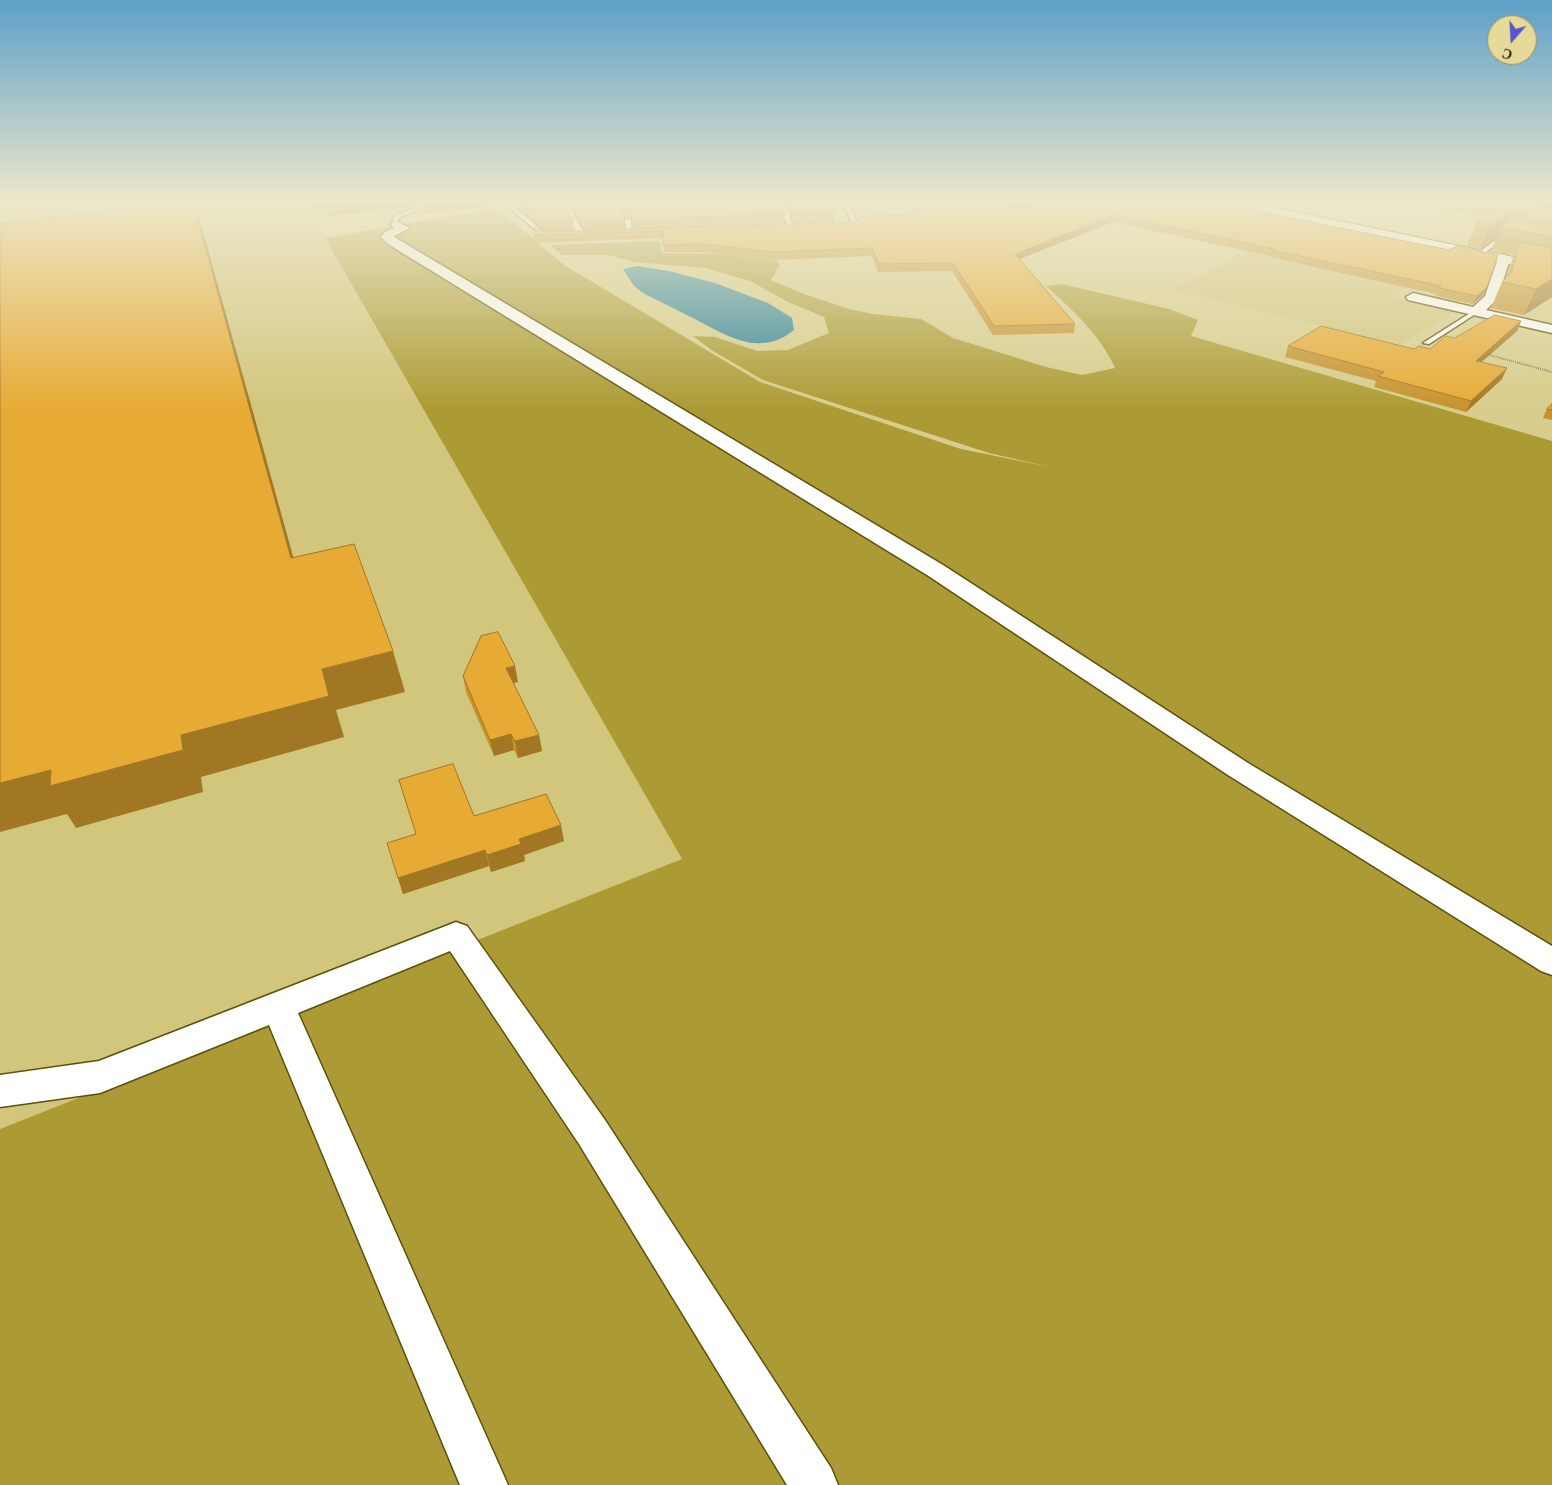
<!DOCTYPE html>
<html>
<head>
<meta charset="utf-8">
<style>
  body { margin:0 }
  #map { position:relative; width:1552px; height:1485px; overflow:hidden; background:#d8cd8c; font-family:Spectral,serif }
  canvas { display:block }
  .north { position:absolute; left:1487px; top:15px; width:50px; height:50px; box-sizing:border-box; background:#e5da98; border:1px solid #978f5d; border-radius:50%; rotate:199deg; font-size:14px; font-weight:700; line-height:20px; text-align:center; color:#231f05 }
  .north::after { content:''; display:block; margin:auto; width:18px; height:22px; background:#5a55cd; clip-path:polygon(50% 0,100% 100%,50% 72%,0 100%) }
</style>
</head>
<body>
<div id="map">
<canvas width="1552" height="1485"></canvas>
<div class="north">С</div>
</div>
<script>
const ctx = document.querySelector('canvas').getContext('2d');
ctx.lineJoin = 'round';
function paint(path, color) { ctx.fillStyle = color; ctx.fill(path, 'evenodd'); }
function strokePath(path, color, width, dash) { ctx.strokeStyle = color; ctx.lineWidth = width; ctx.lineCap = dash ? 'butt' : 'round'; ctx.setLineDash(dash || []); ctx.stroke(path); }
paint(new Path2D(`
  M 0,202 L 304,202 L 682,859 L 0,1129 Z
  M 1261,242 L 1422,277 L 1394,297 L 1455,311 L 1400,345 L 1174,290 Z`), '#d2c57c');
paint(new Path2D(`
  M 497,208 L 564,265 L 760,382 L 961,449 L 1050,467 L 989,453 L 763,380 L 713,351 L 693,336 L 715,337 L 757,351 L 788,350 L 829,333 L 824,317 L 788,302 L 750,281 L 705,268 L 635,262 L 608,255 L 562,255 L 550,245 L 659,241 L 662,253 L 720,254 L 777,261 L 780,265 L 771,280 L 804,294 L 849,309 L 873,314 L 921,319 L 953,338 L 1046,367 L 1082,375 L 1115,368 C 1101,336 1072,309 1046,286 L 1062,284 L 1169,309 L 1198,320 L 1191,336 L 1552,441 L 1552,1485 L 0,1485 L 0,1129 L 682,859 L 325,238 Z`), '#ac9b34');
paint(new Path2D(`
  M 637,266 L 669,271 L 715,283 L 768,303 L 792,318 L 794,330 C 758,359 725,334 691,317 C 675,309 659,301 643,293 L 634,286 L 623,269 Z`), '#2e839b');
const lane = new Path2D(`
  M 434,202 L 449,202 L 424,206 L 398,219 L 398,225 L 393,224 L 393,217 L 421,204 Z
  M 502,202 L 508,202 L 546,233 L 552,235 L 543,236 Z
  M 561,202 L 567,202 L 583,231 L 582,235 L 577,234 Z
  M 842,202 L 848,202 L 858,226 L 841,225 L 852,223 Z
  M 1304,202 L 1315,202 L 1316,203 L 1313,205 Z
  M 786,210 L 789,212 L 793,228 L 788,227 L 783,212 Z
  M 628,218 L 631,220 L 632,233 L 629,235 L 626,233 L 625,220 Z
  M 1500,237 L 1511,241 L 1508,243 L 1501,241 L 1483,254 L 1479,254 L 1479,252 Z
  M 1475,310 L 1480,311 L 1429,344 L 1423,343 Z`);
const street = new Path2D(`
  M 396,221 L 410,228 L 394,236 L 396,238 L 943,565 L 1248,763 L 1552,946 L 1552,975 L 1541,971 L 1228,775 L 927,575 L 388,244 L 381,237 L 385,232 L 394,228 L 390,224 Z
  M 1504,254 L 1510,258 L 1498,298 L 1486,310 L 1552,325 L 1552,333 L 1408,300 L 1406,297 L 1413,293 L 1473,307 L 1485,296 L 1498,258 Z
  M 456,922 L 467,926 L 605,1120 L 831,1468 L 838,1485 L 787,1485 L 579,1144 L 450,951 L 298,1013 L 508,1485 L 460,1485 L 269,1025 L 100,1093 L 0,1107 L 0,1075 L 99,1061 Z`);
const primary = new Path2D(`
  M 1225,202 L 1247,202 L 1552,265 L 1552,273 L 1231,205 Z`);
strokePath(lane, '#5b510a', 3);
strokePath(street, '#5b510a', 3);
strokePath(primary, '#5b510a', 2);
strokePath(new Path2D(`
  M 1486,354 L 1552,372`), '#817a4b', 2, [1, 1]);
paint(lane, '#fff');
paint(street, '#fff');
paint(primary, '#fff');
paint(new Path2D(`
  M 305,202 L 503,202 L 503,205 L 423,213 L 420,210 L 419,203 L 410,207 L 329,216 L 324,208 L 309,209 Z
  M 510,202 L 563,202 L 573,220 L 574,230 L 547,231 Z
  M 569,202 L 829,202 L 834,212 L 834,222 L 794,223 L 791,211 L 785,208 L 784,210 L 785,214 L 785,224 L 856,222 L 860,219 L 860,216 L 916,215 L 908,202 L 1212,202 L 1487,287 L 1483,295 L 1473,304 L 1436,296 L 1436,294 L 1270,257 L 1270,256 L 1113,222 L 1020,259 L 1075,324 L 1074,333 L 993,335 L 952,271 L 878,272 L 872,256 L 772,260 L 702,252 L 664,252 L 663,238 L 535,243 L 534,235 L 544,232 L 584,230 ZM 627,216 L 633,220 L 634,229 L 624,229 L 623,220 Z
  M 1404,202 L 1552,202 L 1552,297 L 1524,315 L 1491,308 L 1502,282 L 1506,278 L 1510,266 L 1514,255 L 1491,250 L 1496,238 L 1481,248 L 1467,246 L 1477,222 L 1487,217 Z
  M 1521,321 L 1517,331 L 1482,362 L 1502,379 L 1466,412 L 1374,387 L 1376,381 L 1285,357 L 1288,346 L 1430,349 L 1454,338 Z
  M 1552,404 L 1552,420 L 1543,418 L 1547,409 Z
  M 463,676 L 518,682 L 513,683 L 539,735 L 542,751 L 518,758 L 514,750 L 494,756 L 466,692 Z
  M 474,816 L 564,841 L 524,855 L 525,861 L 491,872 L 489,866 L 403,894 L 398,878 Z`), '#c7922d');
paint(new Path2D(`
  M 307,202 L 323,202 L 324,208 L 309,209 Z
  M 367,202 L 418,202 L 419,203 L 410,207 L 329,216 L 326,207 Z
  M 438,202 L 503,202 L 503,205 L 423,213 L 421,204 Z
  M 782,202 L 785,202 L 785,208 L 781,213 L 781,203 Z
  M 1022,202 L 1041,202 L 1009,213 L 1009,209 L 1010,206 Z
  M 1550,202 L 1552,202 L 1552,215 L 1540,218 L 1546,205 Z
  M 193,203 L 202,228 L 304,596 L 291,558 Z
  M 626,207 L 627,216 L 623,220 L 622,210 Z
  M 1510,212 L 1504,228 L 1501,227 L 1496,238 L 1481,248 L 1490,225 Z
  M 1114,215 L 1113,222 L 1014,261 L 1015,254 Z
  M 1552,279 L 1552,297 L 1524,315 L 1536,289 Z
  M 1487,287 L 1483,295 L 1473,304 L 1477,296 Z
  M 1521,321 L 1517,331 L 1471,371 L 1476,361 Z
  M 1507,368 L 1502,379 L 1466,412 L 1471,401 Z
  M 393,651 L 405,692 L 336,710 L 344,737 L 201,777 L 203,792 L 76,828 L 67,814 L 0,832 L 0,783 L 181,735 L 322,669 Z
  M 515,666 L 518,682 L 509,684 L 506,668 Z
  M 511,734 L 514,750 L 494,756 L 490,740 Z
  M 539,735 L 542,751 L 518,758 L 515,741 Z
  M 561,825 L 564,841 L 524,855 L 525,861 L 491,872 L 487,855 L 519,839 Z
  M 485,850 L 489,866 L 403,894 L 398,878 Z`), '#a27724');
const building = new Path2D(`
  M 324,202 L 367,202 L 326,207 Z
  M 420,202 L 438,202 L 421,204 Z
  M 521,202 L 563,202 L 573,220 L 545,221 Z
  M 573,202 L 782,202 L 781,203 L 785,214 L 633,219 L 632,210 L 626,207 L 622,210 L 623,219 L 583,220 Z
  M 791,202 L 829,202 L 834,212 L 794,213 Z
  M 913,202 L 1022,202 L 1010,206 L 1009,209 L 1017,211 L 1039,202 L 1212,202 L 1449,250 L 1456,246 L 1498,255 L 1487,287 L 1477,296 L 1439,288 L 1441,286 L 1272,250 L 1274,249 L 1114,215 L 1015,254 L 1075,324 L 994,326 L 953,263 L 879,264 L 872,248 L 772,252 L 701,244 L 663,245 L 663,231 L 534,235 L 536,225 L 544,232 L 856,222 L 861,218 L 860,216 L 921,215 Z
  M 1513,202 L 1552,208 L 1552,220 L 1510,212 L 1490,225 L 1477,222 Z
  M 1530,202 L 1550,202 L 1546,205 Z
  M 193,203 L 291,558 L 354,544 L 393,651 L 322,669 L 329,696 L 181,735 L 183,750 L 50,786 L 51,770 L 0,783 L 0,224 Z
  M 1511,220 L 1552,227 L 1552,237 L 1501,227 Z
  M 1520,242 L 1552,248 L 1552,279 L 1536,289 L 1502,282 L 1511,273 Z
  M 1495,315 L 1521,321 L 1476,361 L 1507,368 L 1471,401 L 1378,376 L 1384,372 L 1288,346 L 1321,326 L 1414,349 L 1419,346 L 1430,349 L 1446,336 L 1454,338 Z
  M 1552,404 L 1552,410 L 1547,409 Z
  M 498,632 L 515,666 L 506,668 L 539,735 L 515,741 L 511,734 L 490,740 L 463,676 L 481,636 Z
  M 453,764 L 474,816 L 546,794 L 561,825 L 519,839 L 521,844 L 487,855 L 485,850 L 398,878 L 387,843 L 416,834 L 399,780 Z`);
paint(building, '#e7aa34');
strokePath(building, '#a27724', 1);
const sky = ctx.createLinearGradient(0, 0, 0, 410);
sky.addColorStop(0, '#5da0c9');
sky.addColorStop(0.49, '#ede8cb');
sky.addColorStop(1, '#ede8cb00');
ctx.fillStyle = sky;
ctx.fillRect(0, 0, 1552, 410);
</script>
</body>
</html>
